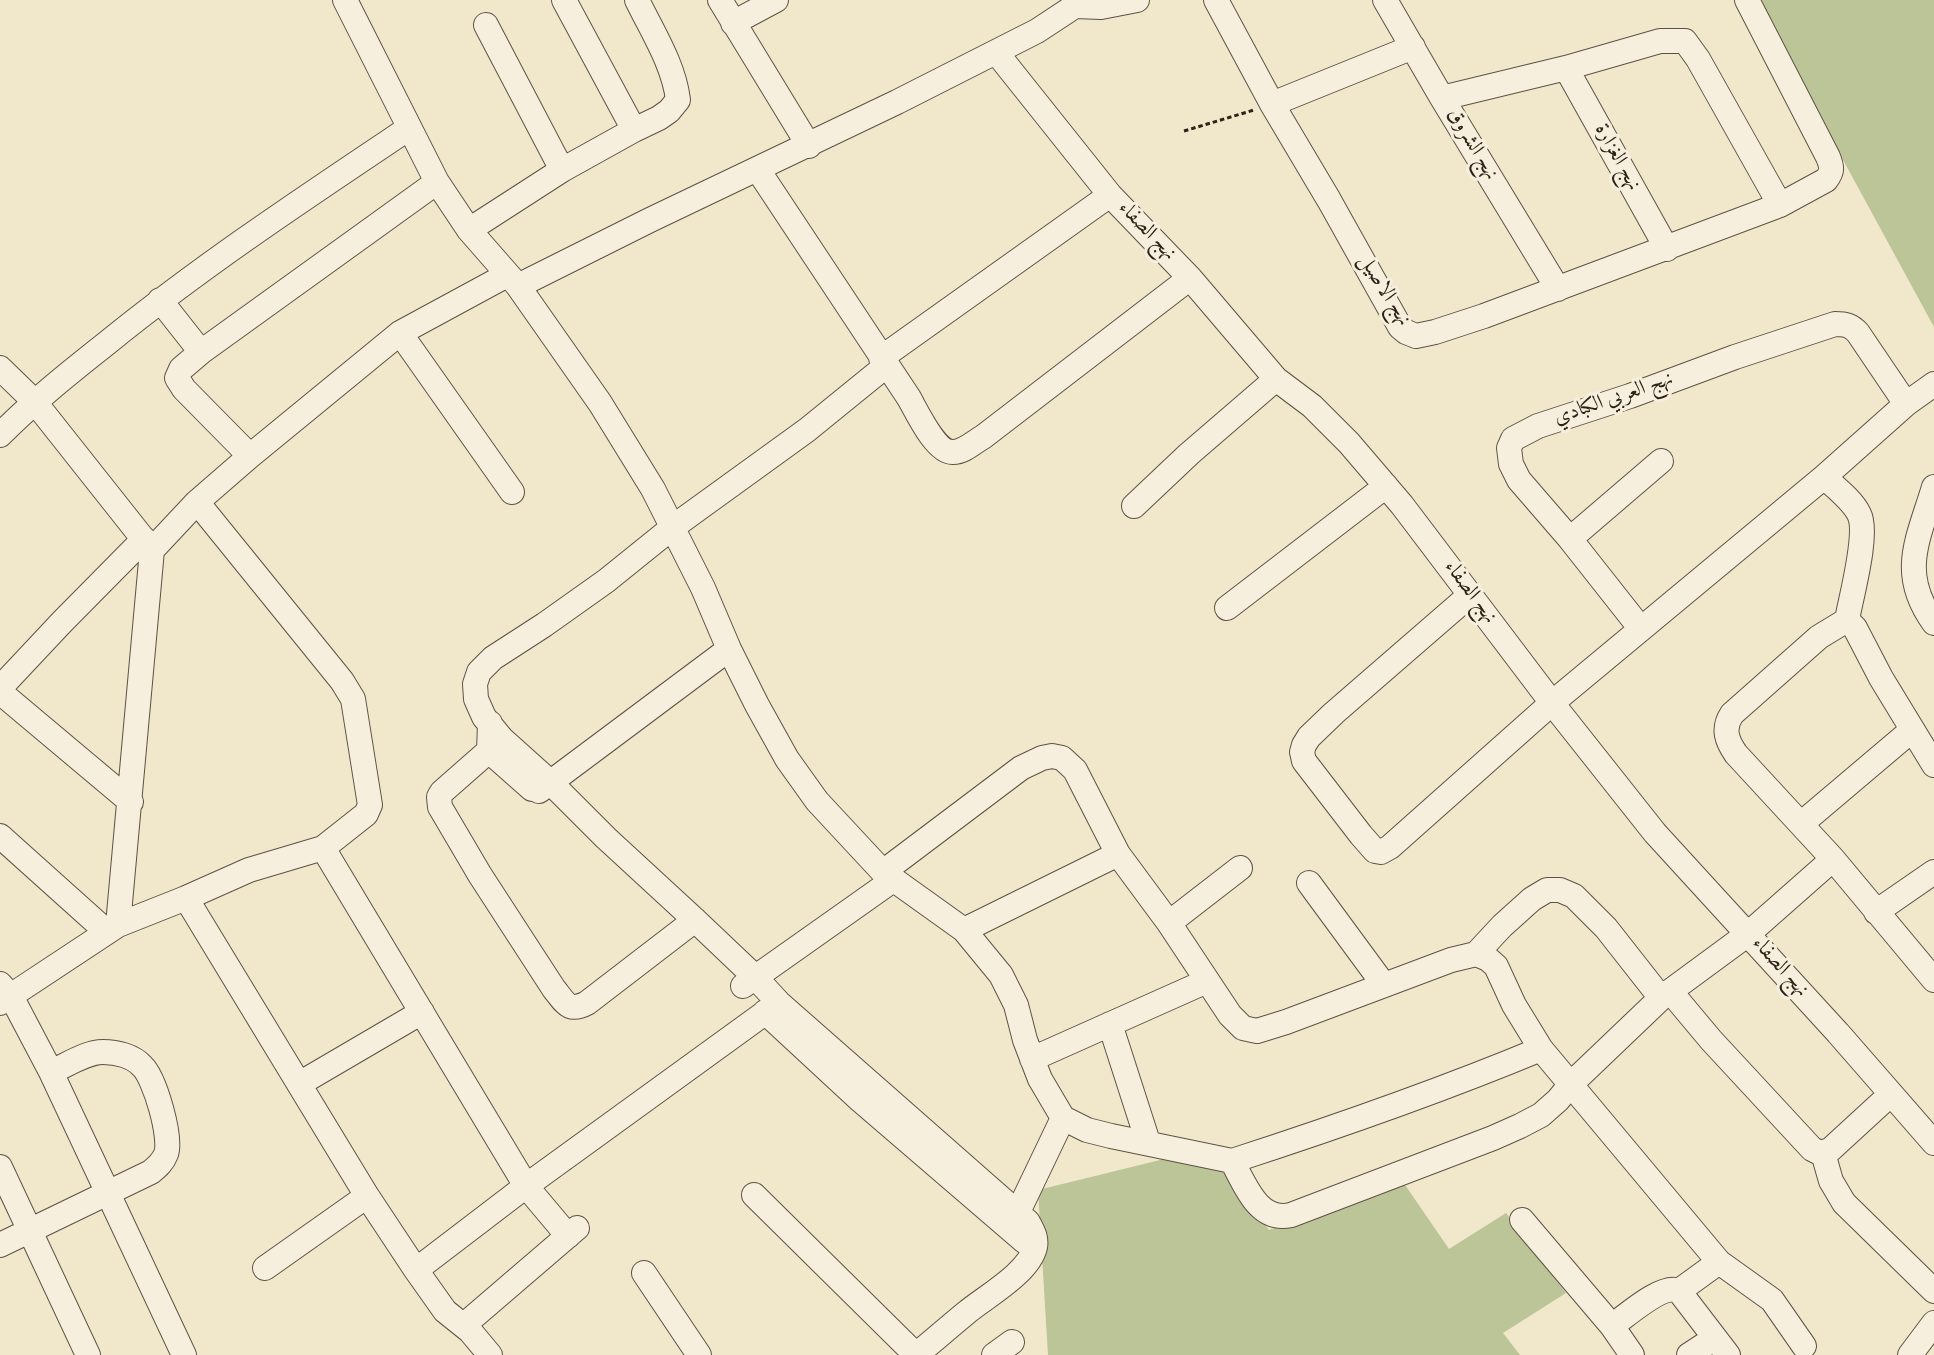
<!DOCTYPE html>
<html>
<head>
<meta charset="utf-8">
<style>
  body { margin:0 }
  canvas { display:block; background:#f1e7cb }
</style>
</head>
<body>
<canvas width="1934" height="1355"></canvas>
<script>
const ctx = document.querySelector('canvas').getContext('2d');
ctx.lineJoin = 'round';
function paint(path, color) { ctx.fillStyle = color; ctx.fill(path, 'evenodd'); }
function strokePath(path, color, width, dash) { ctx.strokeStyle = color; ctx.lineWidth = width; ctx.lineCap = dash ? 'butt' : 'round'; ctx.setLineDash(dash || []); ctx.stroke(path); }
function label(font, color, halo, rows, align = 'center') {
  ctx.font = font + ' "Sorts Mill Goudy",Amiri,serif'; ctx.lineWidth = 6; ctx.setLineDash([]); ctx.textBaseline = 'middle'; ctx.strokeStyle = halo; ctx.fillStyle = color; for (const [text, x, y, turn = 0] of rows) {
    ctx.save(); ctx.translate(x, y); ctx.rotate((+turn || 0) * Math.PI / 180); ctx.textAlign = isNaN(turn) ? turn : align; if (halo) ctx.strokeText(text, 0, 0); ctx.fillText(text, 0, 0); ctx.restore();
  }
}
paint(new Path2D(`
  M 1756,0 L 1934,0 L 1934,327 Z
  M 1205,1149 L 1269,1230 L 1401,1179 L 1449,1249 L 1506,1213 L 1566,1293 L 1503,1333 L 1520,1355 L 1048,1355 L 1038,1190 Z`), '#bbc597');
const minor = new Path2D(`
  M 345,0 L 437,182 L 469,230 L 518,286 L 600,403 L 653,489 L 703,588 L 729,649 L 757,705 L 787,759 L 817,801 L 883,872 L 964,930 L 1001,975 L 1016,1005 L 1025,1040 L 1040,1079 L 1063,1118 L 1087,1130 L 1111,1136 L 1232,1161 C 1245,1184 1258,1223 1291,1215 L 1493,1138 L 1520,1126 L 1541,1115 L 1558,1100 L 1571,1084 L 1661,998 L 1748,934 L 1833,859
  M 564,0 L 634,130
  M 720,0 L 809,146
  M 1216,0 L 1272,104 L 1329,200 L 1400,327 L 1406,332 L 1416,336 L 1435,332 L 1484,316 L 1780,205 L 1826,180 C 1833,171 1832,167 1828,157 L 1747,0
  M 1385,0 L 1442,98 L 1558,289
  M 733,23 L 776,0
  M 486,25 L 562,170
  M 996,52 L 1110,195 L 1190,278 L 1276,379 L 1312,406 L 1349,443 L 1402,505 L 1552,703 L 1655,833 L 1838,1033 L 1934,1143
  M 1566,68 L 1667,249
  M 1442,98 L 1566,68 L 1660,41 L 1685,41 L 1698,59 L 1780,205
  M 1272,104 L 1413,47
  M 758,170 L 909,398 C 917,412 936,453 953,452 C 964,452 974,442 983,437 L 1190,278
  M 469,230 L 562,170 L 634,130 L 659,118 L 669,111 L 678,100 C 674,65 652,31 637,0
  M 518,286 L 650,220 L 897,102 L 1037,31 L 1075,6 L 1101,7 L 1137,0
  M 160,300 L 201,352
  M 400,333 L 512,492
  M 881,358 L 1110,195
  M 887,365 L 807,430 L 673,527 L 606,581 L 544,625 L 493,658 L 479,672 L 475,684 L 476,699 L 484,717 L 502,739 L 551,783 L 606,838 L 695,920 L 755,977 L 779,1003 L 1028,1222 C 1032,1230 1037,1237 1035,1247 C 1029,1273 985,1297 966,1313 C 949,1327 933,1341 916,1355
  M 0,368 L 34,401 L 152,550
  M 0,435 C 34,401 69,373 107,343 C 203,265 306,197 409,128
  M 250,456 L 184,389 L 177,378 L 181,369 L 201,352 L 437,182
  M 1824,477 C 1836,488 1852,500 1859,514 C 1869,533 1851,597 1847,620
  M 1934,487 C 1918,540 1898,573 1934,623
  M 197,502 L 342,681 L 353,699 L 370,805 L 366,814 L 323,848
  M 1134,506 L 1189,454 L 1276,379
  M 1570,539 L 1661,461
  M 1470,595 L 1334,713 L 1309,737 L 1304,745 L 1302,752 L 1304,761 L 1361,835 L 1375,851 L 1381,852 L 1390,847 L 1552,703 L 1824,477 L 1906,404 L 1934,384
  M 1227,608 L 1386,486
  M 1847,620 L 1819,637 L 1732,714 C 1722,729 1727,741 1736,754 L 1833,859 L 1934,980
  M 1847,620 L 1855,628 L 1881,678 L 1934,765
  M 1641,629 L 1570,539 L 1519,480 L 1511,464 L 1509,448 L 1513,439 L 1538,426 L 1630,396 L 1735,357 L 1835,324 C 1845,324 1851,325 1858,333 L 1906,404
  M 0,688 L 62,622 L 144,539
  M 0,692 L 131,802
  M 490,723 L 489,751 L 532,789
  M 500,741 L 442,792 L 439,797 L 440,807 L 480,875 L 554,989 C 565,1002 568,1013 587,1003 L 695,920
  M 539,791 L 729,649
  M 1801,824 L 1912,730
  M 0,836 L 107,932
  M 883,872 L 1021,768 L 1042,758 L 1052,756 L 1062,758 L 1075,770 L 1118,854 L 1169,923 L 1230,1015 L 1243,1028 L 1257,1031 L 1286,1022 L 1451,960 L 1476,954 L 1488,959 L 1496,966 L 1514,1005 L 1541,1049 L 1719,1262 L 1679,1291
  M 1309,883 L 1384,985
  M 186,898 L 249,870 L 323,848 L 526,1186 L 568,1236
  M 1876,912 L 1934,872
  M 1169,923 L 1240,868
  M 118,925 L 186,898 L 367,1196 L 416,1270 L 445,1311 L 470,1331 L 490,1355
  M 964,930 L 1118,854
  M 1476,954 L 1502,926 L 1532,899 L 1547,890 L 1560,890 L 1574,896 L 1606,928 L 1661,998
  M 0,984 L 11,996 L 51,1072 L 184,1355
  M 743,986 L 893,880
  M 1670,991 L 1711,1040 L 1812,1149 L 1820,1153 L 1830,1150 L 1891,1094
  M 0,1003 L 118,925 L 152,550 L 197,502 L 250,456 L 400,333 L 507,275
  M 765,1012 L 860,1100 L 1024,1241 L 1035,1246
  M 1110,1024 L 1148,1142
  M 1032,1059 L 1207,981
  M 299,1084 L 422,1012
  M 1823,1153 L 1831,1181 L 1844,1203 L 1934,1291
  M 1232,1161 C 1337,1127 1440,1091 1541,1049
  M 0,1167 L 88,1355
  M 754,1195 L 916,1355
  M 1018,1212 L 1063,1118
  M 1522,1220 L 1612,1326 L 1632,1355
  M 0,1245 L 151,1172 C 157,1167 163,1162 166,1154 C 172,1138 155,1078 142,1066 C 133,1056 117,1052 103,1052 C 86,1052 67,1065 51,1072
  M 1719,1262 L 1772,1300 L 1804,1346
  M 265,1268 L 367,1196
  M 416,1270 L 526,1186 L 777,1004
  M 644,1273 L 699,1355
  M 464,1325 L 577,1228
  M 1612,1326 C 1626,1316 1663,1283 1679,1291 L 1715,1338
  M 994,1355 L 1012,1342
  M 1689,1355 L 1715,1338 L 1728,1355
  M 1910,1355 L 1934,1323`);
strokePath(minor, '#5f5245', 26);
strokePath(new Path2D(`
  M 1184,131 L 1254,110`), '#2e2118', 3, [4.5, 3]);
strokePath(minor, '#f6efdd', 24);
label('21px', '#2e2118', '#f6efdd', [
  ["نهج الشروق",1471,145,59],
  ["نهج الغزارة",1616,158,61],
  ["نهج الصفاء",1146,232,46],
  ["نهج الاصيل",1383,291,58],
  ["نهج العربي الكبادي",1614,400,-19],
  ["نهج الصفاء",1469,593,53],
  ["نهج الصفاء",1779,968,48]
]);
</script>
</body>
</html>
